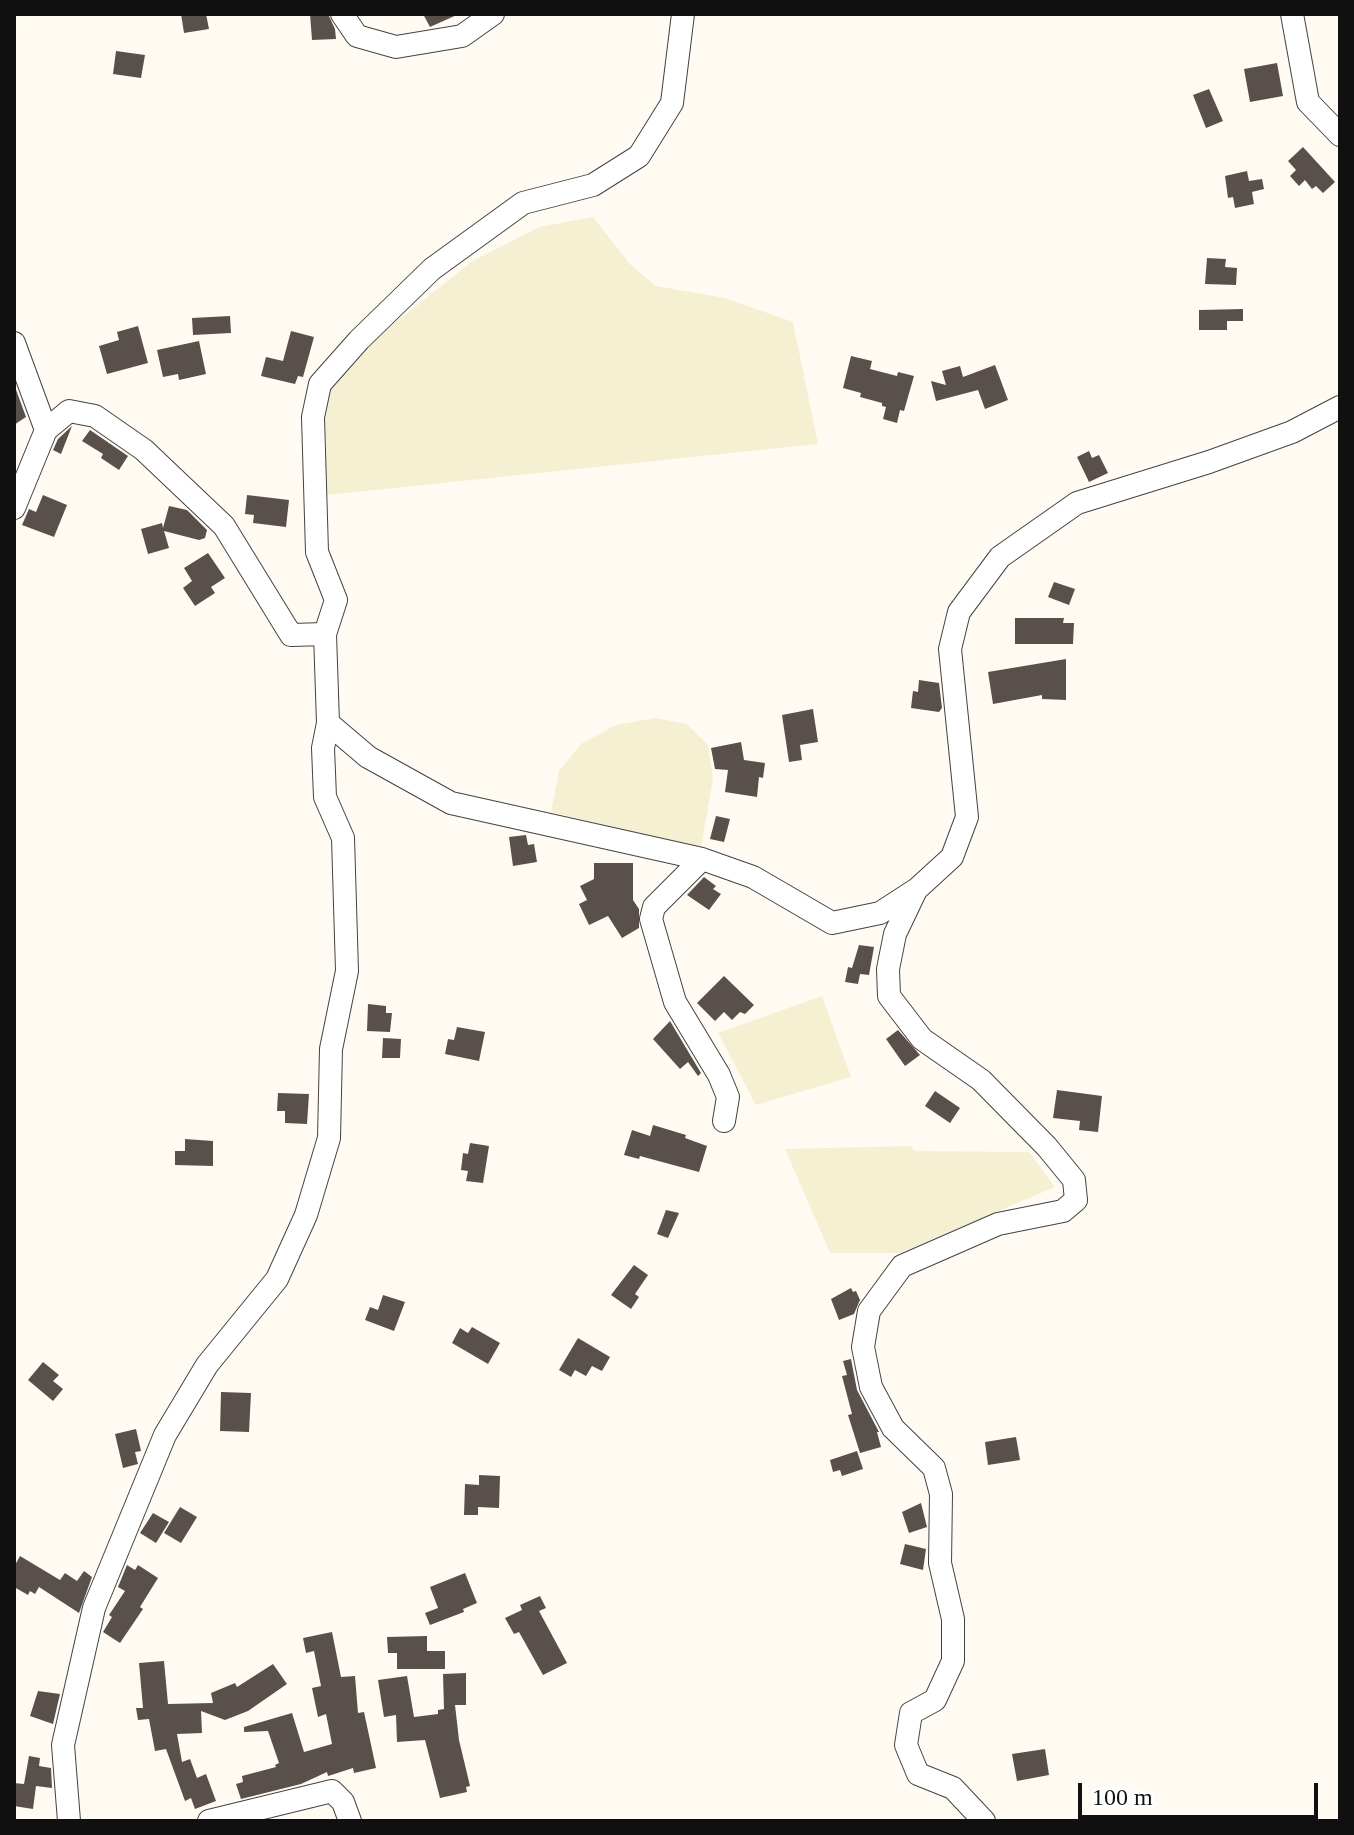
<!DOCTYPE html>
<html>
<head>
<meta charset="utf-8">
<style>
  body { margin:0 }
  #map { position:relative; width:1354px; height:1835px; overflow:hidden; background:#fffbf3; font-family:Georgia,serif }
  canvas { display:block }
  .frame { position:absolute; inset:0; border:16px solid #101010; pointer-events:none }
  .scale { position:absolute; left:1078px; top:1783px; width:240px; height:36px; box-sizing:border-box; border:4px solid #101010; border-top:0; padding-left:10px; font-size:24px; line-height:28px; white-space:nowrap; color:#101010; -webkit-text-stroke:6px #fff; paint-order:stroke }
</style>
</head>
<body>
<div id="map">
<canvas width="1354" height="1835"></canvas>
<div class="frame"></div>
<div class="scale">100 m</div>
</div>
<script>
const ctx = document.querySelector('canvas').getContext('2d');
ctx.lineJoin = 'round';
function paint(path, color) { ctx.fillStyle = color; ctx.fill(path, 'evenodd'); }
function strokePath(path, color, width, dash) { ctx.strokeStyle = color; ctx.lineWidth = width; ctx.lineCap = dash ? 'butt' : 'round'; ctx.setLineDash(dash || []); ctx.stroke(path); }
paint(new Path2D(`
  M 593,217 L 630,264 L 656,286 L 725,298 L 793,322 L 818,444 L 327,495 L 320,417 L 328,389 L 367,345 L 471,262 L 539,227 Z
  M 655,718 L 687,724 L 708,745 L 713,779 L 701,849 L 551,812 L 559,771 L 581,744 L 616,725 Z
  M 822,996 L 851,1077 L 756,1105 L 718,1033 Z
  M 910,1146 L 915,1151 L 1029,1152 L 1055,1187 L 900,1253 L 830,1253 L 785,1149 Z`), '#f6f0d2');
paint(new Path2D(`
  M 181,14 L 206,14 L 209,29 L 184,33 Z
  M 310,14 L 328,14 L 335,29 L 336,39 L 312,40 Z
  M 423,14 L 459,14 L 430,27 Z
  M 116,51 L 145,55 L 141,78 L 113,74 Z
  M 1277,63 L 1283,96 L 1250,102 L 1244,69 Z
  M 1209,89 L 1223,121 L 1206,128 L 1193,95 Z
  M 1303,147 L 1335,182 L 1323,193 L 1316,186 L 1312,189 L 1305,180 L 1299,186 L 1290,176 L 1296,170 L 1288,161 Z
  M 1247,171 L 1249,181 L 1262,179 L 1264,189 L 1252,192 L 1254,204 L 1235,208 L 1233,197 L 1228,198 L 1225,176 Z
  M 1207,258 L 1226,259 L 1225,267 L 1237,268 L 1236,285 L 1205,284 Z
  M 1243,309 L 1243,321 L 1227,321 L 1227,330 L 1199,330 L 1199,310 Z
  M 230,316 L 231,333 L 193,335 L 192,318 Z
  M 138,326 L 148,363 L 107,374 L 99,346 L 119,340 L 117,332 Z
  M 291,331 L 314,337 L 303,377 L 298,376 L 295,384 L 261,376 L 266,357 L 283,361 Z
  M 199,341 L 206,374 L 179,380 L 178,374 L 163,377 L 157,350 Z
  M 851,356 L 872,361 L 870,369 L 897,376 L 898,372 L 914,376 L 904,411 L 900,410 L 897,423 L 883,419 L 886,407 L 882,406 L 882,403 L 860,397 L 861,393 L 843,388 Z
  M 995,365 L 1008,400 L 985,409 L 978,390 L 936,401 L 931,381 L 946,385 L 942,371 L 960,366 L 963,377 Z
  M 14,384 L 26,417 L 14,425 Z
  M 72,426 L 61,454 L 53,450 L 58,439 Z
  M 90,430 L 128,456 L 119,470 L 101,458 L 103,454 L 82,441 Z
  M 1089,451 L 1092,458 L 1099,455 L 1108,473 L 1089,482 L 1077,457 Z
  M 43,495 L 67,505 L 54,537 L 22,525 L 29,509 L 36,512 Z
  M 247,495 L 289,500 L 286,527 L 253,523 L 254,515 L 245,514 Z
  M 169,506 L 187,510 L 207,530 L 205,538 L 199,540 L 164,531 L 169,548 L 148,554 L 141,529 L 162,523 L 163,528 Z
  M 208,553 L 225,578 L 211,587 L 215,593 L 195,606 L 183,588 L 192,581 L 184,568 Z
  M 1054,582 L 1075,589 L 1069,605 L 1048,597 Z
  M 1015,618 L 1064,618 L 1063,623 L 1074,623 L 1073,644 L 1015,644 Z
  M 1066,659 L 1066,700 L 1042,699 L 1042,695 L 993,704 L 988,672 Z
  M 919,680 L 939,683 L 942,708 L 939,712 L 911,708 L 913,691 L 918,692 Z
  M 813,709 L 818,742 L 800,745 L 802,760 L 789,762 L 782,715 Z
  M 741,742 L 744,760 L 765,763 L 763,778 L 759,777 L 757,797 L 725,792 L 728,770 L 715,769 L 711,748 Z
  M 716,816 L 730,819 L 724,842 L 710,839 Z
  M 526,835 L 528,845 L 534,844 L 537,862 L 513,866 L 509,837 Z
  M 594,863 L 633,863 L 633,900 L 639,909 L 639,928 L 622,938 L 608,916 L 589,925 L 579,904 L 587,900 L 580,886 L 594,879 Z
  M 704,877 L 716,886 L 713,889 L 721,894 L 709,910 L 687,895 Z
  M 859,945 L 874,947 L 869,975 L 860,974 L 858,984 L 845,982 L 848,967 L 852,968 Z
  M 724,976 L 754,1005 L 745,1014 L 740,1012 L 732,1020 L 724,1012 L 715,1021 L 697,1003 Z
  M 368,1004 L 386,1006 L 386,1013 L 392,1013 L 390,1032 L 367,1031 Z
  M 670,1021 L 701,1073 L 698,1076 L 688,1062 L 680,1069 L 653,1039 Z
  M 457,1027 L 485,1032 L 479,1061 L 445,1054 L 448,1039 L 454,1040 Z
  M 898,1030 L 920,1055 L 905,1066 L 886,1039 Z
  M 383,1038 L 401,1039 L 400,1058 L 382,1058 Z
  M 1057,1090 L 1102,1096 L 1098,1132 L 1079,1130 L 1080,1121 L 1053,1118 Z
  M 935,1091 L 960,1108 L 950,1123 L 925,1106 Z
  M 278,1093 L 309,1094 L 307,1124 L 285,1123 L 285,1111 L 277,1111 Z
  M 653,1125 L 686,1135 L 685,1138 L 707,1146 L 699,1172 L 640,1156 L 639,1159 L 624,1155 L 632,1130 L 650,1136 Z
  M 185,1139 L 213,1141 L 213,1166 L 175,1165 L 175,1151 L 185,1151 Z
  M 470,1143 L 489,1146 L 483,1183 L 466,1181 L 468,1171 L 461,1170 L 463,1153 L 468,1154 Z
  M 666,1210 L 679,1213 L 668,1238 L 657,1234 Z
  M 634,1265 L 648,1275 L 635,1294 L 639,1297 L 631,1309 L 611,1295 Z
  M 851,1288 L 853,1292 L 856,1291 L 860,1300 L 854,1314 L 839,1320 L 831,1299 Z
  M 383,1295 L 405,1302 L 394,1331 L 365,1320 L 370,1307 L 378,1310 Z
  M 472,1327 L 500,1343 L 488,1364 L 452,1343 L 460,1328 L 468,1333 Z
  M 578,1338 L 610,1357 L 602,1371 L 592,1366 L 586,1376 L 575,1370 L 571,1377 L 559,1370 Z
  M 851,1359 L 857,1390 L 879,1432 L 877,1432 L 881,1447 L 860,1453 L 848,1415 L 852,1414 L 842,1376 L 847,1375 L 843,1361 Z
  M 43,1362 L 59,1375 L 53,1381 L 63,1389 L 53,1401 L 28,1380 Z
  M 221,1392 L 251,1393 L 249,1432 L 220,1431 Z
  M 136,1429 L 141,1451 L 135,1452 L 138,1464 L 123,1468 L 115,1434 Z
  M 1016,1437 L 1020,1460 L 988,1465 L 985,1442 Z
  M 857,1451 L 863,1469 L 842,1476 L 840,1470 L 833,1472 L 830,1460 Z
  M 479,1475 L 500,1476 L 499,1508 L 478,1507 L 478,1515 L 464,1515 L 465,1484 L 479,1485 Z
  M 921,1503 L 927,1527 L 909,1533 L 902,1512 Z
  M 180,1507 L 197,1517 L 181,1543 L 164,1533 Z
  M 153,1513 L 169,1522 L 156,1543 L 140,1533 Z
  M 905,1544 L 926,1549 L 923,1570 L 900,1564 Z
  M 20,1556 L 60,1580 L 65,1573 L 77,1581 L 84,1571 L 92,1577 L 79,1613 L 39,1587 L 35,1594 L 30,1591 L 28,1595 L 14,1587 L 14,1567 Z
  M 127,1565 L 135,1570 L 138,1565 L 158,1578 L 140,1607 L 143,1609 L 120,1643 L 103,1632 L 112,1617 L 109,1615 L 125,1591 L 118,1587 Z
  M 465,1573 L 477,1603 L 463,1609 L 464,1612 L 430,1625 L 425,1613 L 438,1608 L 430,1587 Z
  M 540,1596 L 546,1608 L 539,1611 L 567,1663 L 543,1675 L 519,1632 L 514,1634 L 505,1618 L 522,1610 L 520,1605 Z
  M 332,1632 L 341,1677 L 355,1676 L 358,1713 L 364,1712 L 376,1768 L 354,1773 L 353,1768 L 328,1776 L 327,1772 L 301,1784 L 241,1799 L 236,1784 L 243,1782 L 242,1776 L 276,1767 L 275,1765 L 279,1763 L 268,1731 L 244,1732 L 244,1727 L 292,1713 L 304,1752 L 332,1744 L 326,1714 L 318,1717 L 312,1688 L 321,1686 L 314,1651 L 306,1653 L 303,1638 Z
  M 427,1636 L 427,1651 L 445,1651 L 445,1669 L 397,1669 L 397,1653 L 388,1653 L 387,1637 Z
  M 164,1661 L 168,1704 L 213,1703 L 211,1693 L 235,1683 L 237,1687 L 273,1664 L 287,1684 L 248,1711 L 225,1720 L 201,1711 L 202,1733 L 177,1734 L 182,1762 L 190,1759 L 197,1778 L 206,1774 L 216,1801 L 195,1809 L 191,1798 L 185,1801 L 166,1749 L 155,1751 L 149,1719 L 138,1720 L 136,1708 L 143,1708 L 139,1663 Z
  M 466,1673 L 466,1705 L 455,1705 L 459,1740 L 470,1786 L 466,1787 L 467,1792 L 440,1798 L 425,1740 L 397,1742 L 396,1715 L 384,1717 L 378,1680 L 407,1676 L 414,1717 L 438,1714 L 438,1710 L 444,1709 L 443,1674 Z
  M 38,1691 L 60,1694 L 53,1724 L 30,1716 Z
  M 1045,1749 L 1049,1775 L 1017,1781 L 1012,1754 Z
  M 29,1756 L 40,1758 L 39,1766 L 51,1768 L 52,1788 L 36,1786 L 33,1809 L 14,1806 L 14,1783 L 24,1784 Z`), '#59504c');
const minor = new Path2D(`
  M 342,14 L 357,36 L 396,47 L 462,36 L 493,14
  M 1292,14 L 1308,102 L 1340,135
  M 14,343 L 46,430
  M 14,508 L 46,430 L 69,411 L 95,416 L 144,450 L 224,526 L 291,635 L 325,634 L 336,600 L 317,552 L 313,417 L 320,384 L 359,340 L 432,269 L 523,203 L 593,185 L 639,156 L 672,103 L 683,14
  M 328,723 L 368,757 L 451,803 L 702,859 L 753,877 L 832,923 L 880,913 L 917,889 L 952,857 L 967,817 L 950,649 L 959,612 L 1000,557 L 1077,503 L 1209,462 L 1292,432 L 1340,407
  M 702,859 L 654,907 L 651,919 L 675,1002 L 719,1075 L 728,1097 L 724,1121
  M 916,890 L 895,934 L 888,969 L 889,996 L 922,1039 L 981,1080 L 1047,1147 L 1074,1180 L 1076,1200 L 1063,1211 L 998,1224 L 902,1266 L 869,1311 L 863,1347 L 871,1387 L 893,1428 L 934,1468 L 941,1494 L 940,1563 L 953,1619 L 953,1661 L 935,1700 L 911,1713 L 906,1745 L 918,1774 L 953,1788 L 984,1821
  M 69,1821 L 63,1745 L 94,1608 L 165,1435 L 207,1365 L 277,1279 L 306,1215 L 329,1138 L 331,1049 L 347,971 L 343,838 L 325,797 L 323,748 L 328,723 L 325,634
  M 209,1821 L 332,1791 L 343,1802 L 350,1821`);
strokePath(minor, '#434343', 24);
strokePath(minor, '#fff', 22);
</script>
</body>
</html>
